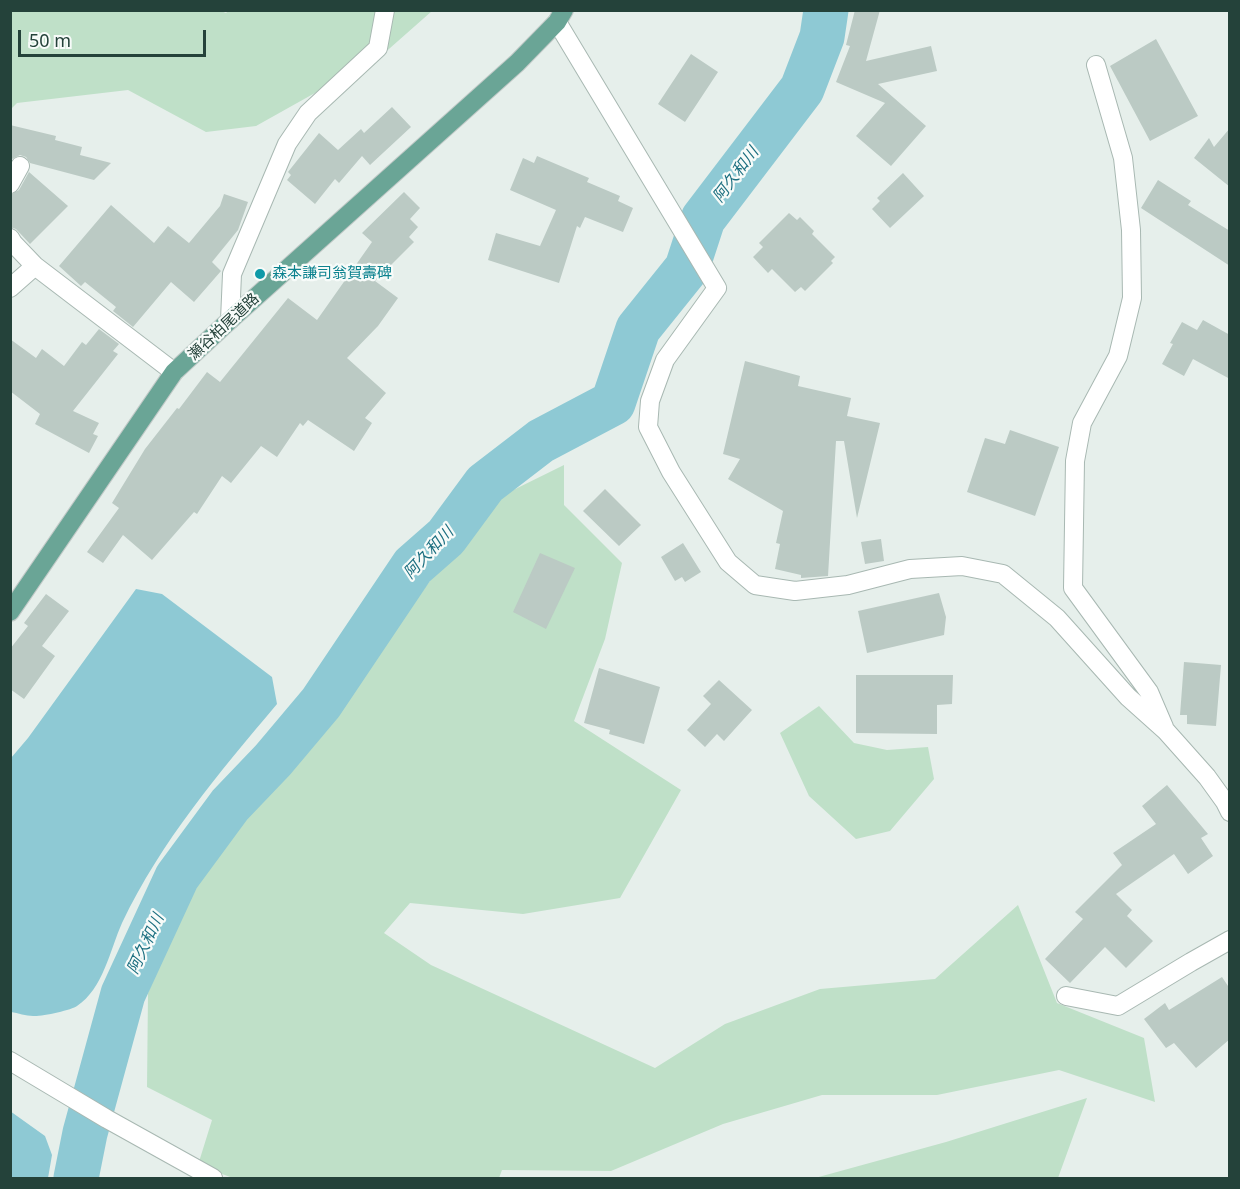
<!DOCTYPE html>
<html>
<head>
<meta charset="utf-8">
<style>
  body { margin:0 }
  #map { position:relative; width:1240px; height:1189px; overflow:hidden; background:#e6efeb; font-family:"Noto Sans",sans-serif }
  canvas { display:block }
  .frame { position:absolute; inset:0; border:12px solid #24423a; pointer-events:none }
  .scale { position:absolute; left:18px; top:30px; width:188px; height:27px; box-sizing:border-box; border:3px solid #24423a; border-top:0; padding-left:8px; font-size:18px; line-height:21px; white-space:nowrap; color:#24423a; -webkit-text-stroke:4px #f7fbf9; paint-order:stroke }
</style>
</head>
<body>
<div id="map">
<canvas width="1240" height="1189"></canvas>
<div class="frame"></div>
<div class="scale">50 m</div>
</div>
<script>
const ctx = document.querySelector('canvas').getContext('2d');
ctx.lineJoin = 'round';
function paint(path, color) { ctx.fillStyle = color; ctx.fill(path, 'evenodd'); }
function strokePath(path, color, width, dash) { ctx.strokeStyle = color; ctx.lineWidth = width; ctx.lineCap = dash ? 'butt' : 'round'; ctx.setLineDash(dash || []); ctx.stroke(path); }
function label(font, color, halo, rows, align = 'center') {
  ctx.font = font + ' "Noto Sans","Noto Sans JP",sans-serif'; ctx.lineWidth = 4.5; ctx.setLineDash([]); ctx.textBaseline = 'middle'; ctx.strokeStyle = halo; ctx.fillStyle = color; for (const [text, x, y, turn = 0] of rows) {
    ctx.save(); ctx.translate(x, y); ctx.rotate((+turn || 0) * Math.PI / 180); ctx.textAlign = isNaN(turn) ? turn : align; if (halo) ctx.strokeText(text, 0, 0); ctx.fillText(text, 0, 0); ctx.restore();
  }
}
paint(new Path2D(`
  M 218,10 L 226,13 L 229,10 L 432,11 L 381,56 L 256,126 L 206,132 L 128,90 L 17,103 L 11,109 L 11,11 Z
  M 564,465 L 564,505 L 622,563 L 605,639 L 574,721 L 681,790 L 620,898 L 523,914 L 410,903 L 384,933 L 431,965 L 655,1068 L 725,1024 L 820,989 L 935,979 L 1018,905 L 1057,1003 L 1144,1038 L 1155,1102 L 1059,1070 L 937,1095 L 822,1095 L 723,1124 L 611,1171 L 502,1170 L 499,1178 L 233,1178 L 198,1165 L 212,1120 L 147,1087 L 148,993 L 186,898 L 292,758 L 493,500 Z
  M 819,706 L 854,743 L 887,750 L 928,747 L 934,779 L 890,831 L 856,839 L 809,796 L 780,733 Z
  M 1087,1098 L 1058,1178 L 815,1178 L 946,1142 Z`), '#bfe0c8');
paint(new Path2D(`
  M 136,589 L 162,594 L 272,677 L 277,704 C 219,773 161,841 122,923 C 110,950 103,989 77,1006 C 72,1010 40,1017 33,1016 C 26,1016 18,1013 11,1012 L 11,758 L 28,738 Z
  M 10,1111 L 45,1136 L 52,1155 L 48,1178 L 11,1178 Z`), '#8ec9d4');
strokePath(new Path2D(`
  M 76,1178 L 85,1133 L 123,994 L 177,877 L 230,805 L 273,760 L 321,703 L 413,566 L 446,537 L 485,484 L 541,441 L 613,403 L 638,329 L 687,268 L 703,219 L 802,89 L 822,37 L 826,10`), '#8ec9d4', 45);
paint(new Path2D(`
  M 855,10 L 880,10 L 866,61 L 931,46 L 937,71 L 878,84 L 926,126 L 891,166 L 856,136 L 885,103 L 836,82 L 850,46 L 846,45 Z
  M 1156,39 L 1198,116 L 1150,141 L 1110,66 Z
  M 691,54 L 718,72 L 685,122 L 658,104 Z
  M 392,107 L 411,127 L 370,165 L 362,156 L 339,183 L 335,179 L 315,204 L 287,180 L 291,175 L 288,172 L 319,133 L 338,150 L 361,129 L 364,133 Z
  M 10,125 L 56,136 L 55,140 L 82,147 L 80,155 L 111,163 L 94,180 L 30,163 L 26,157 L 20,155 L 10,160 Z
  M 1230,128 L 1230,187 L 1194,158 L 1209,138 L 1214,147 Z
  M 537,156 L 589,178 L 587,182 L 620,196 L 618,201 L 633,208 L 623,232 L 585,217 L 580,228 L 577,226 L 559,283 L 488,260 L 496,233 L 540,246 L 556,210 L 510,190 L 523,158 L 534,163 Z
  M 29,172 L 68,206 L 30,244 L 16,229 L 10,227 L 10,195 L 19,190 Z
  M 903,173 L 924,196 L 890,228 L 872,209 L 880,201 L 877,198 Z
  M 1158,180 L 1191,201 L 1188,205 L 1230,231 L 1230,266 L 1141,208 Z
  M 404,192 L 420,208 L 410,219 L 418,227 L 409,237 L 414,242 L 375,281 L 398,298 L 378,326 L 347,358 L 386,393 L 365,418 L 372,423 L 354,451 L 308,420 L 303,426 L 300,423 L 277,457 L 261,446 L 231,483 L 222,476 L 197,514 L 194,512 L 152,560 L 123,535 L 103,563 L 87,552 L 119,508 L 112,503 L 145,449 L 177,408 L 179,409 L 207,372 L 220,382 L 288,298 L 317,320 L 372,242 L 362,233 Z
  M 224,194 L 248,202 L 238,230 L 212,262 L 221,271 L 194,302 L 171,282 L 133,327 L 113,311 L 116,307 L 85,282 L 81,286 L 59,266 L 111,205 L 154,243 L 168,226 L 189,243 L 220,206 Z
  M 789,213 L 797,220 L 800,217 L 814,231 L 812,234 L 835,257 L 831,261 L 833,263 L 805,291 L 801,287 L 795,292 L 772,269 L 768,273 L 753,257 L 763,247 L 759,243 Z
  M 1203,320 L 1230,335 L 1230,379 L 1193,359 L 1184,376 L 1162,364 L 1173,344 L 1170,343 L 1182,322 L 1197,330 Z
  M 99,329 L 119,344 L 113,351 L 118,354 L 73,411 L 99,423 L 93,434 L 98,436 L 89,453 L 35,424 L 40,414 L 10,391 L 10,339 L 36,358 L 42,349 L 64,366 L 82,342 L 86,345 Z
  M 745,361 L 800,376 L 798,386 L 851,398 L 847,416 L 880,423 L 857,518 L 844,441 L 836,441 L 828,576 L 801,578 L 801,575 L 775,569 L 780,544 L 776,543 L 783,511 L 728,479 L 740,459 L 723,454 Z
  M 1010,430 L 1059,447 L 1035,516 L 967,492 L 985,438 L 1005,444 Z
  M 605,489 L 641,525 L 619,546 L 583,511 Z
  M 881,539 L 884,561 L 865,564 L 861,542 Z
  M 683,543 L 701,572 L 685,582 L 682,577 L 675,581 L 661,557 Z
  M 540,553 L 575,568 L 546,629 L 513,612 Z
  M 939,593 L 946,617 L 944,635 L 867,653 L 858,611 Z
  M 46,594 L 69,611 L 42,646 L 55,656 L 24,699 L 10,689 L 10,649 L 28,626 L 24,623 Z
  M 1184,662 L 1221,665 L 1216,726 L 1187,724 L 1187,715 L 1180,715 Z
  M 599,668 L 660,687 L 644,744 L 609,734 L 610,730 L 584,723 Z
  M 856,675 L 953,675 L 952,704 L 937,705 L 937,734 L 856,733 Z
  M 719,680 L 752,710 L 724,741 L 717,734 L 705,747 L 687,730 L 711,704 L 703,696 Z
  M 1167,785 L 1208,834 L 1201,838 L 1213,856 L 1188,874 L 1174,854 L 1116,894 L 1132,910 L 1127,916 L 1153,941 L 1126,968 L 1105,947 L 1070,983 L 1045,959 L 1083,919 L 1075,912 L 1122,865 L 1113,853 L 1156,824 L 1142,806 Z
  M 1222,977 L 1230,989 L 1230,1039 L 1196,1068 L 1174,1043 L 1166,1048 L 1144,1019 L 1165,1003 L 1169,1010 Z`), '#bbcac4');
const minor = new Path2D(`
  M 557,22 L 717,288 L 665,360 L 650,401 L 648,427 L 671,472 L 728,562 L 755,585 L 795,591 L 848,585 L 910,569 L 962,566 L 1003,574 L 1057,618 L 1128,697 L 1166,731 L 1207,777 L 1225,802 L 1230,812
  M 1096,65 L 1123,158 L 1131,230 L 1132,298 L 1118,356 L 1082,423 L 1075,461 L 1073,588 L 1149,692 L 1164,727
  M 10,184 L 20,166
  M 10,238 L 13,243 L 35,266 L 174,372
  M 10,288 L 35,266
  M 230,320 L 232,274 L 287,144 L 308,113 L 378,48 L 385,10
  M 1066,996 L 1118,1006 L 1191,962 L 1230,940
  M 10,1061 L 107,1119 L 213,1178`);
const major = new Path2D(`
  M 10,612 L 174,372 L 230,320 L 517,63 L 557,22 L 564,10`);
strokePath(minor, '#a8b8b2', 20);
strokePath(major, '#c2cac8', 20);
strokePath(minor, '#fff', 18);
strokePath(major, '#6aa596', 18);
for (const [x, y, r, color] of [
  [260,274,6,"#0f9aa8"]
]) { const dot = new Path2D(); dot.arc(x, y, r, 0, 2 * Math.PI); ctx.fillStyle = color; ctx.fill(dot); strokePath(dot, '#f7fbf9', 2); }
label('15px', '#0d838f', '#f7fbf9', [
  ["森本謙司翁賀壽碑",272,274]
], 'left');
label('15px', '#24423a', '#f7fbf9', [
  ["瀬谷柏尾道路",224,327,-43]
]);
label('italic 16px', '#1c6f80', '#f7fbf9', [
  ["阿久和川",736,175,-53],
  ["阿久和川",429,553,-47],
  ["阿久和川",146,944,-65]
]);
</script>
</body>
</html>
